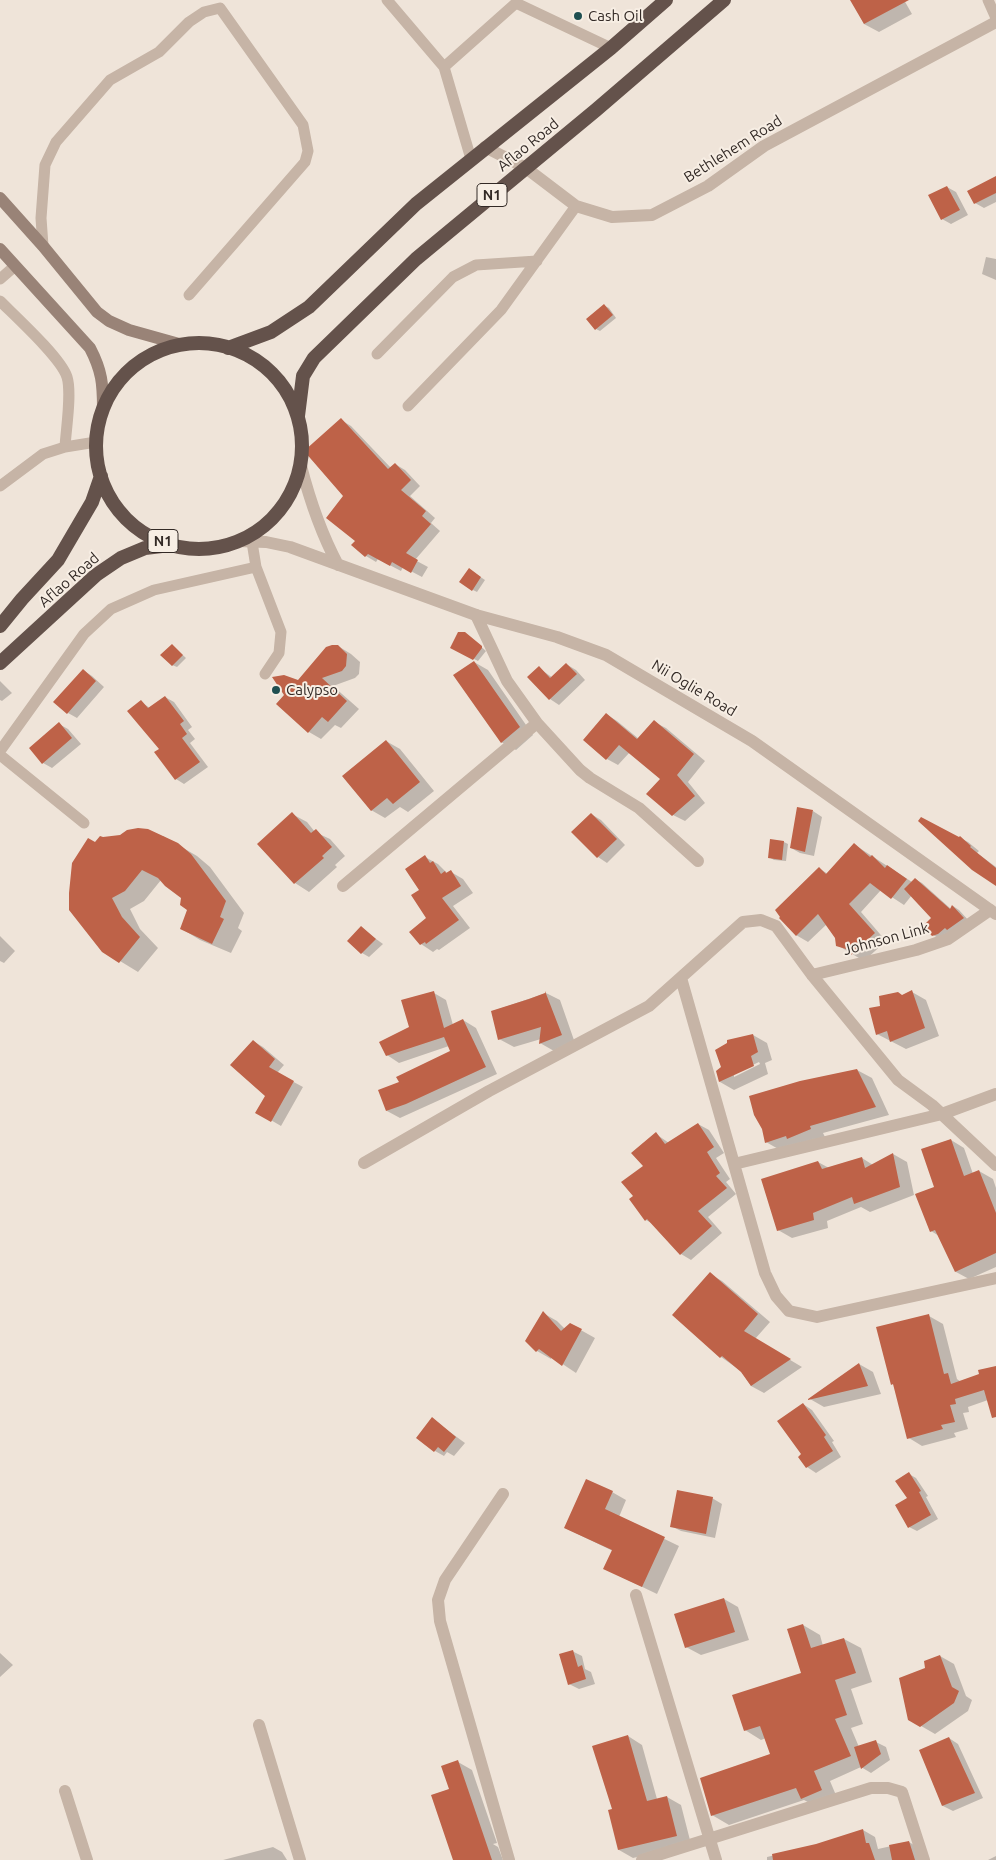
<!DOCTYPE html>
<html>
<head>
<meta charset="utf-8">
<style>
  body { margin:0 }
  canvas { display:block; background:#efe4d9 }
</style>
</head>
<body>
<canvas width="996" height="1860"></canvas>
<script>
const ctx = document.querySelector('canvas').getContext('2d');
ctx.lineJoin = 'round';
function paint(path, color) { ctx.fillStyle = color; ctx.fill(path, 'evenodd'); }
function strokePath(path, color, width, dash) { ctx.strokeStyle = color; ctx.lineWidth = width; ctx.lineCap = dash ? 'butt' : 'round'; ctx.setLineDash(dash || []); ctx.stroke(path); }
function label(font, color, halo, rows, align = 'center') {
  ctx.font = font + ' Ubuntu,sans-serif'; ctx.lineWidth = 4; ctx.setLineDash([]); ctx.textBaseline = 'middle'; ctx.strokeStyle = halo; ctx.fillStyle = color; for (const [text, x, y, turn = 0] of rows) {
    ctx.save(); ctx.translate(x, y); ctx.rotate((+turn || 0) * Math.PI / 180); ctx.textAlign = isNaN(turn) ? turn : align; if (halo) ctx.strokeText(text, 0, 0); ctx.fillText(text, 0, 0); ctx.restore();
  }
}
paint(new Path2D(`
  M 852,0 L 904,0 L 912,14 L 879,32 L 864,24 Z
  M 996,178 L 996,202 L 984,208 L 975,203 Z
  M 947,187 L 956,192 L 968,215 L 951,224 L 942,219 Z
  M 986,257 L 996,259 L 996,280 L 982,274 Z
  M 605,306 L 609,308 L 616,318 L 600,331 L 596,329 Z
  M 341,420 L 351,426 L 391,468 L 395,464 L 405,470 L 420,486 L 410,496 L 435,518 L 431,523 L 440,531 L 415,560 L 428,567 L 422,577 L 403,567 L 401,571 L 378,559 L 376,562 L 366,556 L 357,541 L 344,496 Z
  M 473,572 L 485,580 L 477,592 L 473,590 Z
  M 469,636 L 486,651 L 478,661 L 451,647 Z
  M 172,645 L 186,658 L 177,667 L 172,665 Z
  M 338,646 L 351,654 L 360,662 L 359,674 L 355,678 L 333,686 L 359,709 L 341,728 L 335,725 L 321,739 L 309,732 L 298,681 Z
  M 474,662 L 488,670 L 533,735 L 516,750 L 501,742 Z
  M 566,664 L 576,670 L 585,680 L 559,705 L 550,699 L 529,677 L 539,668 L 553,678 Z
  M 83,670 L 92,676 L 104,687 L 77,718 L 68,713 Z
  M 0,681 L 12,693 L 2,701 L 0,700 Z
  M 165,697 L 174,702 L 192,727 L 188,730 L 195,739 L 190,743 L 208,767 L 184,784 L 176,779 L 160,749 L 141,702 L 150,708 Z
  M 606,714 L 617,721 L 639,739 L 654,722 L 666,728 L 705,761 L 688,782 L 705,803 L 685,821 L 673,815 L 662,778 L 630,752 L 618,765 L 607,759 Z
  M 59,724 L 68,729 L 81,744 L 52,768 L 43,763 L 31,749 Z
  M 386,741 L 400,749 L 434,791 L 408,812 L 400,807 L 385,818 L 371,810 Z
  M 813,811 L 822,817 L 814,856 L 800,853 L 791,848 Z
  M 292,814 L 307,822 L 315,832 L 330,839 L 345,856 L 335,865 L 337,867 L 309,892 L 295,883 L 259,844 Z
  M 591,814 L 601,820 L 625,845 L 607,863 L 598,857 L 573,832 Z
  M 163,836 L 197,856 L 210,867 L 244,913 L 238,928 L 242,931 L 231,953 L 200,940 L 182,929 L 189,910 L 183,897 L 161,880 L 144,901 L 130,909 L 140,929 L 158,948 L 138,972 L 120,961 L 95,843 Z
  M 960,838 L 968,842 L 979,851 L 977,853 L 996,867 L 996,885 L 959,839 Z
  M 771,841 L 784,842 L 788,844 L 786,861 L 774,860 L 769,857 Z
  M 855,845 L 912,882 L 915,879 L 922,883 L 951,909 L 953,906 L 959,910 L 970,922 L 940,939 L 933,935 L 932,918 L 912,895 L 904,905 L 881,890 L 861,912 L 886,941 L 864,961 L 837,945 L 836,938 L 827,924 L 808,942 L 796,935 L 820,869 L 828,874 Z
  M 425,857 L 438,864 L 448,874 L 451,872 L 463,879 L 473,893 L 453,906 L 470,928 L 439,950 L 437,949 L 433,952 L 421,944 L 411,932 L 428,919 L 421,890 Z
  M 361,928 L 383,944 L 369,957 L 362,953 Z
  M 0,936 L 15,951 L 4,963 L 0,961 Z
  M 912,992 L 926,1000 L 939,1036 L 906,1049 L 877,1034 L 882,1007 Z
  M 434,993 L 446,1000 L 453,1025 L 463,1020 L 476,1028 L 497,1074 L 400,1118 L 387,1111 L 401,1083 L 451,1052 L 449,1046 L 399,1063 L 387,1055 L 410,1028 Z
  M 546,993 L 560,1000 L 575,1043 L 554,1051 L 540,1043 L 541,1039 L 514,1047 L 499,1039 L 493,1011 Z
  M 753,1035 L 767,1043 L 772,1060 L 765,1063 L 768,1074 L 734,1090 L 720,1082 L 717,1072 ZM 759,1062 L 760,1064 L 734,1077 L 734,1074 Z
  M 253,1041 L 263,1047 L 284,1065 L 277,1073 L 303,1087 L 281,1126 L 257,1112 L 267,1096 Z
  M 857,1070 L 872,1078 L 889,1115 L 823,1133 L 825,1137 L 780,1150 L 766,1142 Z
  M 698,1124 L 709,1130 L 724,1153 L 716,1158 L 730,1179 L 726,1182 L 736,1194 L 708,1217 L 722,1233 L 691,1260 L 681,1254 L 653,1224 L 646,1220 L 631,1199 L 634,1197 L 656,1134 L 669,1143 Z
  M 951,1140 L 964,1148 L 973,1174 L 979,1171 L 993,1179 L 996,1188 L 996,1267 L 969,1279 L 956,1272 L 939,1236 L 931,1231 L 936,1188 Z
  M 893,1154 L 907,1162 L 914,1195 L 870,1212 L 861,1207 L 827,1221 L 828,1228 L 792,1238 L 778,1230 L 818,1162 L 829,1168 L 862,1158 L 873,1165 Z
  M 710,1274 L 722,1281 L 770,1322 L 755,1339 L 802,1367 L 764,1393 L 751,1386 L 741,1371 L 721,1357 Z
  M 543,1313 L 557,1321 L 565,1329 L 570,1324 L 595,1338 L 576,1373 L 552,1357 L 551,1359 L 537,1351 L 527,1341 Z
  M 929,1316 L 943,1324 L 957,1379 L 961,1382 L 981,1375 L 996,1367 L 996,1411 L 988,1400 L 968,1407 L 969,1412 L 963,1413 L 968,1429 L 954,1433 L 956,1437 L 922,1446 L 909,1438 L 895,1385 L 892,1384 Z
  M 859,1364 L 873,1372 L 881,1394 L 824,1407 L 810,1399 Z
  M 803,1404 L 812,1410 L 834,1441 L 832,1442 L 841,1457 L 816,1473 L 807,1467 L 800,1457 L 803,1455 Z
  M 432,1419 L 465,1443 L 454,1456 L 447,1452 L 444,1456 L 435,1451 Z
  M 909,1474 L 916,1478 L 928,1496 L 926,1497 L 938,1519 L 917,1531 L 909,1527 Z
  M 612,1492 L 626,1500 L 619,1517 L 679,1546 L 657,1594 L 605,1569 L 613,1551 L 565,1528 Z
  M 712,1498 L 722,1504 L 715,1538 L 681,1531 L 671,1526 Z
  M 724,1599 L 738,1607 L 749,1640 L 701,1655 L 686,1647 Z
  M 803,1625 L 820,1635 L 823,1646 L 844,1639 L 861,1648 L 872,1682 L 851,1689 L 863,1724 L 851,1728 L 859,1747 L 876,1742 L 886,1747 L 890,1760 L 871,1773 L 861,1767 L 830,1781 L 838,1800 L 819,1808 L 804,1800 L 729,1825 L 712,1815 L 771,1755 L 766,1738 L 761,1740 L 745,1730 L 802,1674 Z
  M 572,1651 L 582,1656 L 585,1669 L 591,1672 L 595,1684 L 579,1689 L 569,1684 Z
  M 0,1653 L 13,1665 L 0,1677 Z
  M 940,1656 L 954,1664 L 966,1696 L 972,1700 L 968,1711 L 935,1734 L 909,1719 L 926,1669 Z
  M 628,1736 L 642,1745 L 657,1799 L 667,1797 L 681,1805 L 691,1844 L 633,1858 L 619,1850 L 614,1810 Z
  M 949,1738 L 958,1744 L 983,1798 L 953,1811 L 943,1806 L 920,1751 Z
  M 458,1762 L 472,1770 L 497,1843 L 493,1844 L 498,1847 L 503,1860 L 484,1860 L 451,1790 Z
  M 863,1830 L 875,1837 L 878,1849 L 909,1842 L 922,1850 L 925,1860 L 767,1860 L 767,1857 L 816,1845 Z
  M 273,1847 L 282,1852 L 287,1860 L 223,1860 Z
  M 996,1856 L 996,1860 L 988,1860 Z`), '#0003');
paint(new Path2D(`
  M 850,0 L 909,0 L 864,24 Z
  M 996,176 L 996,193 L 974,204 L 967,191 Z
  M 947,186 L 960,210 L 941,220 L 928,195 Z
  M 604,304 L 613,315 L 595,330 L 586,319 Z
  M 341,418 L 388,469 L 395,463 L 411,480 L 401,490 L 426,511 L 422,516 L 431,524 L 406,553 L 418,560 L 411,573 L 392,562 L 390,566 L 368,554 L 365,557 L 351,545 L 355,541 L 326,518 L 343,496 L 304,451 Z
  M 469,568 L 481,577 L 472,591 L 459,582 Z
  M 458,632 L 465,632 L 482,646 L 482,648 L 473,660 L 450,648 Z
  M 172,644 L 183,655 L 172,666 L 160,655 Z
  M 332,645 L 338,645 L 347,654 L 346,666 L 342,671 L 322,678 L 347,701 L 328,722 L 322,717 L 308,733 L 276,704 L 284,695 L 272,677 L 284,675 L 298,680 L 326,647 Z
  M 474,661 L 520,727 L 501,743 L 453,675 Z
  M 566,663 L 577,674 L 549,700 L 527,677 L 539,666 L 550,678 Z
  M 83,669 L 96,681 L 67,714 L 53,702 Z
  M 165,696 L 184,721 L 180,724 L 187,734 L 182,738 L 200,762 L 175,780 L 154,752 L 159,749 L 127,711 L 141,700 L 148,708 Z
  M 606,713 L 637,739 L 654,720 L 694,754 L 677,775 L 695,796 L 672,816 L 646,794 L 660,779 L 619,745 L 606,760 L 583,740 Z
  M 59,722 L 72,738 L 42,764 L 29,748 Z
  M 386,740 L 420,782 L 393,804 L 387,798 L 371,811 L 342,776 Z
  M 797,807 L 813,810 L 805,852 L 790,848 Z
  M 292,812 L 311,833 L 316,829 L 332,847 L 322,856 L 324,858 L 294,884 L 257,844 Z
  M 591,813 L 617,839 L 597,858 L 571,832 Z
  M 921,817 L 959,837 L 960,836 L 971,846 L 970,847 L 996,868 L 996,886 L 972,870 L 918,821 Z
  M 138,828 L 148,829 L 178,843 L 191,854 L 226,901 L 220,917 L 224,919 L 212,944 L 180,929 L 187,910 L 180,905 L 181,898 L 165,886 L 158,878 L 142,870 L 125,891 L 112,898 L 122,917 L 140,937 L 119,963 L 102,952 L 69,910 L 69,893 L 72,863 L 88,838 L 95,842 L 100,836 L 103,837 L 120,835 L 127,830 Z
  M 770,839 L 784,841 L 782,860 L 768,858 Z
  M 854,843 L 870,857 L 872,855 L 885,868 L 887,865 L 907,879 L 891,899 L 870,883 L 849,904 L 875,933 L 851,955 L 846,949 L 836,946 L 835,938 L 818,914 L 796,936 L 779,918 L 780,917 L 775,910 L 819,867 L 826,874 Z
  M 425,855 L 430,863 L 433,861 L 441,874 L 445,871 L 446,873 L 451,870 L 461,886 L 442,898 L 459,920 L 426,944 L 425,942 L 420,945 L 409,932 L 426,918 L 411,895 L 419,890 L 405,869 Z
  M 915,878 L 950,909 L 952,905 L 964,918 L 947,930 L 945,928 L 938,934 L 932,936 L 923,926 L 931,918 L 904,889 Z
  M 361,926 L 376,939 L 361,954 L 347,941 Z
  M 912,990 L 925,1028 L 890,1042 L 887,1031 L 876,1035 L 869,1008 L 880,1006 L 879,996 L 898,992 L 902,995 Z
  M 434,991 L 444,1028 L 463,1019 L 486,1067 L 406,1104 L 386,1111 L 378,1090 L 399,1082 L 396,1077 L 450,1051 L 444,1037 L 386,1056 L 379,1042 L 409,1027 L 401,1000 Z
  M 545,991 L 562,1035 L 539,1044 L 541,1027 L 498,1040 L 491,1011 L 529,999 L 545,993 Z
  M 753,1034 L 758,1052 L 751,1056 L 754,1066 L 719,1082 L 716,1071 L 721,1067 L 715,1050 L 727,1043 L 727,1040 Z
  M 253,1040 L 275,1059 L 269,1067 L 294,1081 L 271,1122 L 255,1113 L 265,1096 L 230,1065 Z
  M 857,1069 L 876,1107 L 810,1126 L 811,1129 L 787,1139 L 786,1136 L 765,1143 L 762,1129 L 754,1115 L 749,1096 L 800,1081 Z
  M 698,1123 L 714,1147 L 707,1152 L 720,1173 L 716,1176 L 727,1188 L 698,1211 L 712,1226 L 680,1255 L 647,1219 L 645,1221 L 629,1199 L 633,1196 L 621,1182 L 643,1166 L 631,1153 L 656,1132 L 665,1144 Z
  M 951,1139 L 964,1176 L 979,1170 L 996,1213 L 996,1253 L 955,1272 L 935,1230 L 930,1232 L 915,1194 L 934,1187 L 921,1149 Z
  M 893,1153 L 900,1187 L 854,1204 L 852,1197 L 813,1213 L 814,1220 L 777,1231 L 761,1179 L 818,1161 L 822,1169 L 862,1157 L 865,1168 Z
  M 710,1272 L 758,1314 L 744,1331 L 791,1359 L 751,1386 L 741,1372 L 722,1356 L 720,1358 L 672,1315 Z
  M 543,1311 L 561,1331 L 570,1323 L 582,1329 L 562,1366 L 539,1349 L 536,1352 L 525,1341 Z
  M 929,1314 L 944,1374 L 948,1373 L 951,1384 L 979,1374 L 978,1370 L 996,1366 L 996,1417 L 992,1418 L 984,1390 L 955,1399 L 956,1404 L 950,1405 L 955,1422 L 941,1425 L 943,1429 L 907,1439 L 893,1384 L 891,1385 L 876,1327 Z
  M 859,1363 L 868,1386 L 808,1400 L 808,1399 Z
  M 803,1403 L 826,1435 L 824,1437 L 833,1451 L 806,1468 L 798,1457 L 801,1454 L 777,1421 Z
  M 432,1417 L 456,1437 L 444,1452 L 438,1447 L 434,1452 L 416,1438 Z
  M 909,1472 L 921,1491 L 919,1492 L 931,1515 L 908,1528 L 895,1505 L 907,1498 L 895,1481 Z
  M 586,1479 L 613,1491 L 605,1509 L 665,1537 L 642,1587 L 603,1569 L 612,1550 L 564,1528 Z
  M 677,1490 L 713,1497 L 706,1534 L 670,1527 Z
  M 724,1598 L 735,1632 L 685,1648 L 674,1614 Z
  M 803,1624 L 811,1648 L 844,1638 L 856,1673 L 835,1680 L 847,1715 L 835,1719 L 851,1756 L 814,1771 L 822,1790 L 801,1799 L 796,1788 L 711,1816 L 700,1778 L 770,1754 L 760,1726 L 744,1731 L 732,1695 L 801,1673 L 787,1629 Z
  M 573,1650 L 578,1667 L 582,1665 L 586,1679 L 568,1685 L 559,1654 Z
  M 940,1655 L 952,1687 L 959,1691 L 954,1703 L 920,1727 L 908,1720 L 899,1678 L 925,1668 L 924,1661 Z
  M 628,1735 L 647,1801 L 667,1796 L 677,1836 L 618,1850 L 608,1810 L 612,1809 L 592,1746 Z
  M 949,1737 L 975,1793 L 942,1806 L 919,1750 Z
  M 876,1740 L 881,1754 L 861,1769 L 854,1747 Z
  M 458,1760 L 492,1860 L 453,1860 L 431,1795 L 449,1789 L 441,1766 Z
  M 863,1829 L 866,1843 L 869,1843 L 875,1860 L 773,1860 L 772,1854 L 816,1844 Z
  M 909,1841 L 915,1860 L 892,1860 L 889,1845 Z`), '#be6248');
strokePath(new Path2D(`
  M 387,0 L 444,67
  M 988,0 L 996,18
  M 471,159 L 444,67 L 516,3 L 611,48
  M 43,246 L 41,218 L 45,165 L 56,142 L 110,80 L 159,52 L 189,22 L 204,12 L 220,8 L 303,125 L 308,151 L 305,162 L 189,295
  M 0,279 L 15,266
  M 0,301 C 16,317 61,358 67,377 C 72,393 66,429 65,447
  M 377,354 L 453,277 L 476,265 L 537,261
  M 408,406 L 501,310 L 576,206
  M 0,486 L 43,454 L 65,447 L 96,442
  M 252,542 L 256,567 L 281,632 L 279,653 L 265,674
  M 0,751 L 84,634 L 111,609 L 154,590 L 256,567
  M 0,755 L 84,823`), '#c6b4a6', 11);
strokePath(new Path2D(`
  M 485,147 L 526,168 L 576,206 L 612,217 L 652,215 L 708,186 L 764,146 L 996,22
  M 476,615 L 507,681 L 537,723 L 580,770 L 590,778 L 639,808 L 698,861
  M 343,886 L 537,723
  M 812,975 L 916,950 L 948,939 L 990,910
  M 681,978 L 765,1273 L 776,1296 L 789,1311 L 817,1317 L 996,1278
  M 364,1163 L 489,1091 L 649,1006 L 743,922 L 761,920 L 776,926 L 812,975 L 898,1080 L 932,1105 L 996,1165
  M 734,1164 L 942,1114 L 996,1094
  M 503,1494 L 445,1580 L 438,1600 L 440,1621 L 509,1860
  M 636,1595 L 716,1860
  M 259,1725 L 300,1860
  M 65,1791 L 87,1860
  M 642,1860 L 871,1788 L 888,1788 L 902,1792 L 924,1860`), '#c6b4a6', 12);
strokePath(new Path2D(`
  M 301,466 C 310,501 321,533 338,565
  M 238,541 L 266,542 L 290,547 L 476,615 L 557,637 L 606,655 L 752,741 L 996,914`), '#c6b4a6', 12);
strokePath(new Path2D(`
  M 0,198 L 43,246 L 97,312 L 109,321 L 129,330 L 179,344
  M 0,249 L 90,348 C 102,371 103,384 103,409`), '#998377', 12);
strokePath(new Path2D(`
  M96 446a103 103 0 1 1 206 0a103 103 0 1 1-206 0Z
  M 228,348 L 271,332 L 309,307 L 416,204 L 611,48 L 666,0
  M 298,416 L 303,376 L 314,358 L 416,259 L 596,110 L 724,0
  M 0,626 L 22,599 L 58,560 L 92,502 L 101,476
  M 0,663 L 96,575 L 121,558 L 145,548 L 170,545`), '#64524b', 14);
for (const [x, y, r, color] of [
  [578,16,5,"#1f4f51"],
  [276,690,5,"#1f4f51"]
]) { const dot = new Path2D(); dot.arc(x, y, r, 0, 2 * Math.PI); ctx.fillStyle = color; ctx.fill(dot); strokePath(dot, '#f7eee4', 2); }
for (const [x, y, w] of [
  [492,195,30],
  [163,541,30]
]) { const box = new Path2D(); box.roundRect(x - w / 2, y - 11.5, w, 23, 4); ctx.fillStyle = '#f7eee4'; ctx.fill(box); strokePath(box, '#332a26', 1); }
label('bold 14px', '#332a26', null, [
  ["N1",492,195],
  ["N1",163,541]
]);
label('15px', '#332a26', '#f7eee4', [
  ["Cash Oil",588,16],
  ["Calypso",286,690]
], 'left');
label('15px', '#332a26', '#f7eee4', [
  ["Aflao Road",528,145,-39],
  ["Bethlehem Road",733,149,-32],
  ["Aflao Road",69,580,-41],
  ["Nii Oglie Road",694,688,31],
  ["Johnson Link",886,939,-15]
]);
</script>
</body>
</html>
